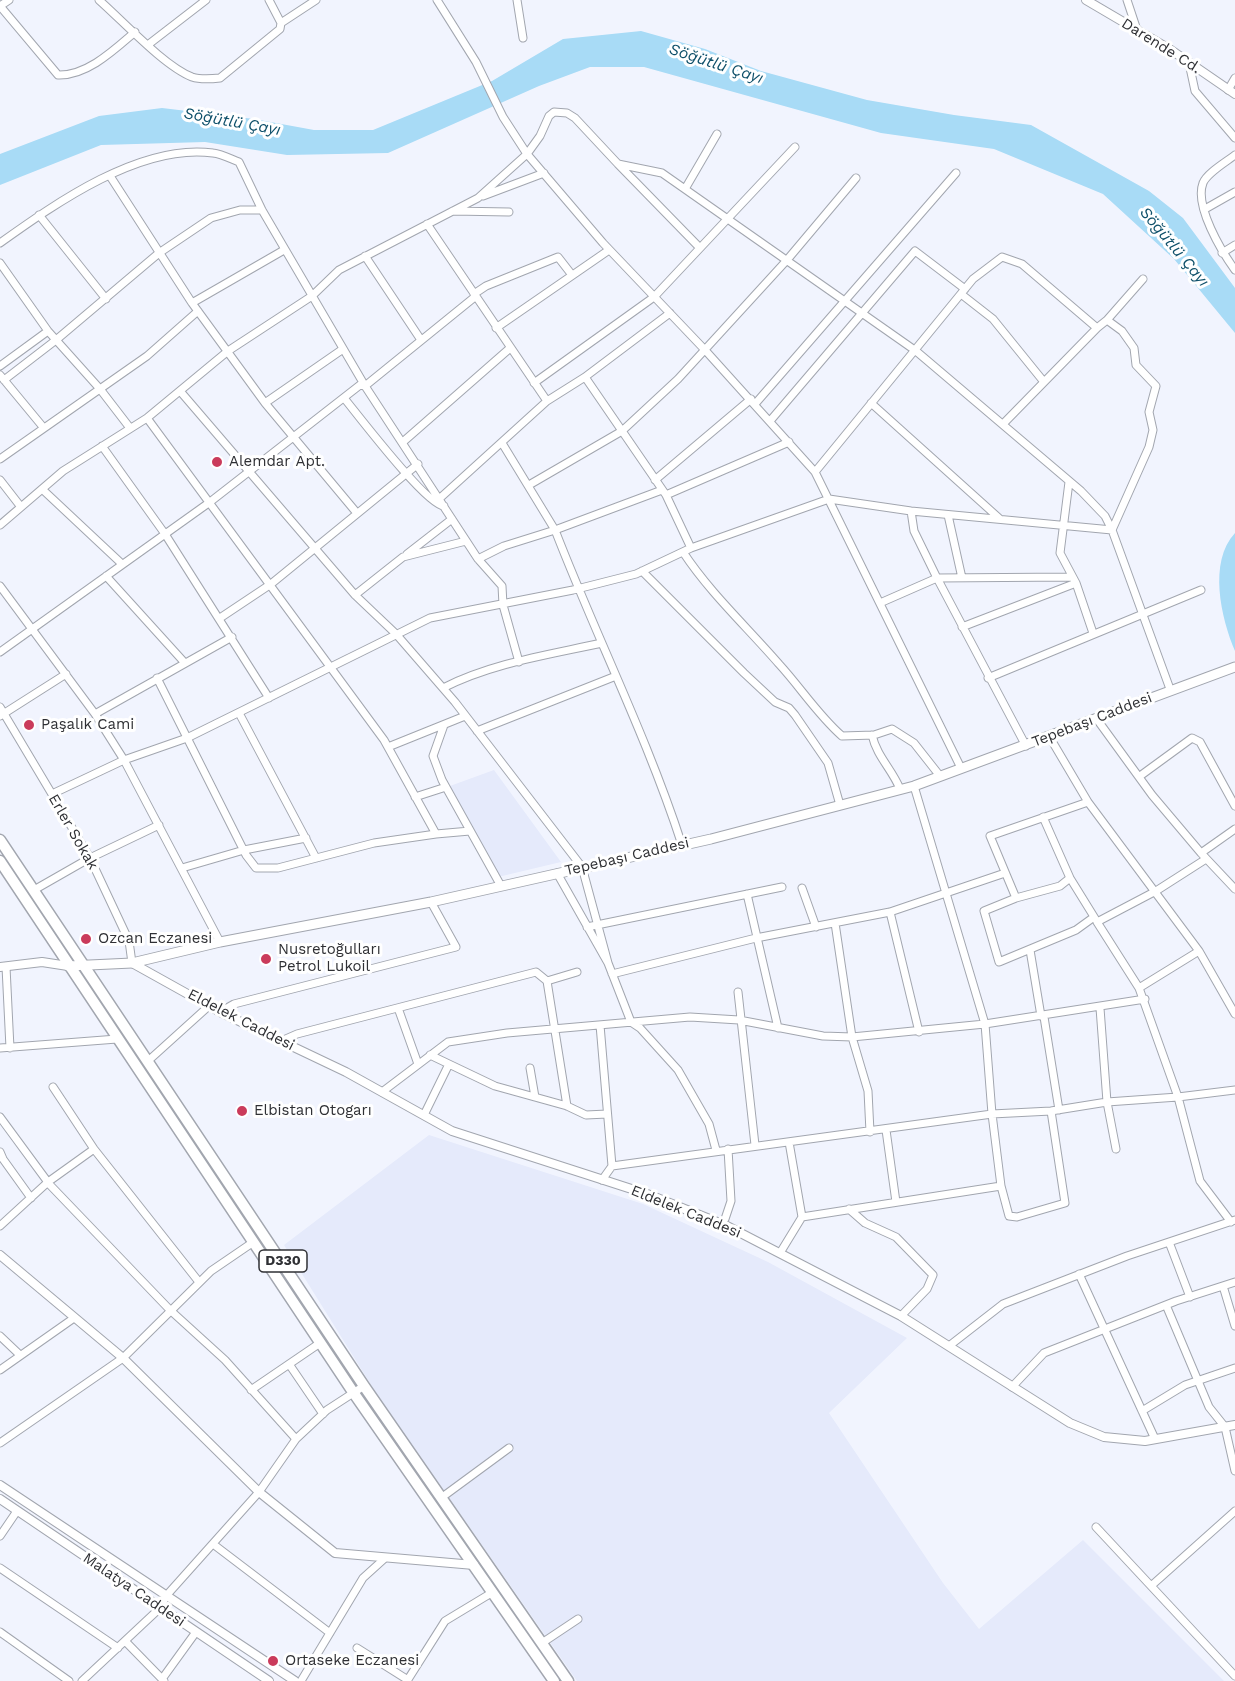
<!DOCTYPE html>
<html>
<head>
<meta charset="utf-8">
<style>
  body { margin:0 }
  canvas { display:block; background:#f1f4fe }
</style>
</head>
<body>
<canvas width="1235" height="1681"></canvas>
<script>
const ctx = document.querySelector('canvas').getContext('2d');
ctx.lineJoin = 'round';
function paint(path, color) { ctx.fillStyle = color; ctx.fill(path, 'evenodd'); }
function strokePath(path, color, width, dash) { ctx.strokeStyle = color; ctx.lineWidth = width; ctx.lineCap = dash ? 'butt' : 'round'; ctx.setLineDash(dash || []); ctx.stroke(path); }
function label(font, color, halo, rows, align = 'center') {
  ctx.font = font + ' "Work Sans",sans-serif'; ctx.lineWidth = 6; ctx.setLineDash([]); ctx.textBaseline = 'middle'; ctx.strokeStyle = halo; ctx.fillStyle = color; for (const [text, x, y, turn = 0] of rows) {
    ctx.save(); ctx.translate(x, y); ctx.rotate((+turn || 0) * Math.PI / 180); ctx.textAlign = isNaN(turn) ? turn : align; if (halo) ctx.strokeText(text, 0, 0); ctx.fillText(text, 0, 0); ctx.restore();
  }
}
paint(new Path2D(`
  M 494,770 L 561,862 L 498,877 L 450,786 Z
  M 429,1135 L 643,1204 L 768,1262 L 907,1338 L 829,1413 L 943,1583 L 979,1629 L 1083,1540 L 1224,1681 L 577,1681 L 378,1396 L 284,1245 Z`), '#e5eafb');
paint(new Path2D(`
  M 641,31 L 705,49 L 761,71 L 867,100 L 954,115 L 1031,125 L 1149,191 L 1183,218 L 1235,288 L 1235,333 L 1174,259 L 1103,194 L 994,149 L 881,133 L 644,67 L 590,67 L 539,86 L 388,153 L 287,155 L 205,142 L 101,145 L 0,185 L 0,154 L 99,116 L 162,108 L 254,119 L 314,130 L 373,130 L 492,81 L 563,39 Z
  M 1235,533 L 1235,651 C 1221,618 1208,562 1235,533 Z`), '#a8dbf6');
const minor = new Path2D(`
  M 99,0 C 124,22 164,66 192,77 C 201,80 211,79 220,78 L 280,29 L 281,23 L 269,0
  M 437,0 L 476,62 L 503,117 L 527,154 L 603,243 L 705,350 L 815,472 L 961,768
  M 517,0 L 523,38
  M 1127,0 L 1137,30
  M 0,6 L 58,75 C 87,76 114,50 135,32
  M 0,6 L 9,0
  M 281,23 L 316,0
  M 149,44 L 206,0
  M 1189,63 L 1195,91 L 1235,138
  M 1228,90 L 1235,78
  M 1235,155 C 1226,162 1207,173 1203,183 C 1194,206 1222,252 1235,270
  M 618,164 L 699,247
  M 110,176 L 192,303 L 265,403 L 356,512
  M 685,189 L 717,134
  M 483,196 L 544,173
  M 1205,209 L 1235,192
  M 453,211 L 509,212
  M 39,215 L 106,299
  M 427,224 L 547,401
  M 0,243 C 56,203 141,143 213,153 C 222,154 231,159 239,162 L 262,210 L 365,386 L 478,559 L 502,586 L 503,605 L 519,662
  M 1222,253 L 1235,245
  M 365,256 L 421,340
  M 0,263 L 48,331 L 100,389 L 130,428
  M 474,294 L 486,286 L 558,257 L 572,275
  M 961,294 L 993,319 L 1044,382
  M 192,303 L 284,250
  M 1107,320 L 1143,279
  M 496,328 L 609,250
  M 0,366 L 48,331
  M 0,375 L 43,427
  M 585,377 L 666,495 L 691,548
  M 4,380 L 56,340 L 159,253 L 211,218 L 240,210 L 262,210
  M 534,383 L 654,297 L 795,147
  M 180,391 L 355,595 L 396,634 L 455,702 L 582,867 L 608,963
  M 344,398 C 358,415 427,506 444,506
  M 265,403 L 343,349
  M 871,403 L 1000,519
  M 755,404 L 956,173
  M 147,418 L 384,740 L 436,834 L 470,831
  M 770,421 L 915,251 L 965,289
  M 404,441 L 509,349
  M 102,446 L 165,534 L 269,698
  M 0,459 L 147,356 L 198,311
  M 815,472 L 973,279 L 1002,257 L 1022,264 L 1097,328 L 1003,424
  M 0,480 L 21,507
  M 655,480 L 751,399
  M 1069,482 L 1060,553 L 1076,583 L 1093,633
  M 529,485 L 622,431 L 678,379 L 787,260 L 856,178
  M 42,489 L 122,564
  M 662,490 L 555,530 C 596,636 647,737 682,845
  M 666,495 L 789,442
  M 439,499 L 547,401 L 585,377 L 670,313
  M 911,511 L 914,531 L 937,578 L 1026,746
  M 948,515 L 962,578
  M 0,525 L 63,471 L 147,418 L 228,351 L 312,296 L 339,270 L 478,198 L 527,154 L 540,136 L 549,116 L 554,112 L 567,113 L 575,118 L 618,164 L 662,173 L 916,351 L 1081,491 L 1105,516 L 1112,530 L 1170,689
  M 683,552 C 710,593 747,627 779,664 C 801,688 818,715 842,736 L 874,735 L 892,729 L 914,743 L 940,776
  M 407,554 L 452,519
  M 478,559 L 504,546 L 555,530 L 502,443
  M 642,571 L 744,673 L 775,702 L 789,708 L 795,715 L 828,763 L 840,805
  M 106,576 L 184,662
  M 0,586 L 95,714 L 124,760 L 220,942
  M 355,595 L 403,557 L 466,541
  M 880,603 L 937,578 L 1071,577
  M 220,618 L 271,584 L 418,464
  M 962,627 L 1076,583
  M 0,652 L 210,502 L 360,385 L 365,386 L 476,296
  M 157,678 L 246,855 L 256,868 L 278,868 L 374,843 L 436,834
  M 988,678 L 1201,590
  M 443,688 C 492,663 548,655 602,643
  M 0,707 L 90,858 L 129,941 L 132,963
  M 239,713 L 316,858
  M 95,714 L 232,637
  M 0,716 L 66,674
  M 1096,718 L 1152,795 L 1201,853
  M 444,725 L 433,756 L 442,780 L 501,886
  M 477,731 L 616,676
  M 872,735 C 877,757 892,769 900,789
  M 1049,736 L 1088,802 L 1199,951 L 1235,1014
  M 388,747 L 465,716
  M 1140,776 L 1192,738 L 1200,742 L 1235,806
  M 914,786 L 985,1024 L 992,1114 L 1001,1186 L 1009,1216 L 1017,1217 L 1065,1203 L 1051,1111
  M 52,794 L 124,760 L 187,738 L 430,618 L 573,590 L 636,574 L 691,548 L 829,499 L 911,511 L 1112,530 L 1149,447 L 1153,430 L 1149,412 L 1156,386 L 1136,365 L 1134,348 L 1122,331 L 1107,320 L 1097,328
  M 415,797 L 446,787
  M 1043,817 L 1070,878 L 1096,920
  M 1235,829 L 1201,853 L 1235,889
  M 182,868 L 244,850 L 306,838
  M 557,873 L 608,963 L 631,1022 L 640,1028 L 678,1070 L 709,1124 L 716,1150
  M 1070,878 L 1060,886 L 1016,898 L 984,911 L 999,962 L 1076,930 L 1094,917
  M 802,888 L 816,927
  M 34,890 L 90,858 L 159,825
  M 747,894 L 778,1028
  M 1016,898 L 990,836 L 1088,802
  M 890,912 L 919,1032
  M 835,923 L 852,1037 L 868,1091 L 870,1132
  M 587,927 L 782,887
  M 1030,950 L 1041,1016
  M 6,967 L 10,1048
  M 612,974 L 756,938 L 890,912 L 1005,873
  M 547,981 L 577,972
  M 1139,988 L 1097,922 L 1156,891 L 1206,859
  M 738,992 L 755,1145
  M 398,1008 L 418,1064
  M 1100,1008 L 1107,1102 L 1116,1149
  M 220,1012 L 234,1004 L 456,947 L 431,902
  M 1044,1017 L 1059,1110
  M 600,1025 L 612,1166
  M 281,1041 L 297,1034 L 536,972 L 547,981 L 567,1106
  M 0,1048 L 117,1039
  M 430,1055 L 495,1086 L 567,1106 L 586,1115 L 607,1114
  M 148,1061 L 210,1005
  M 530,1068 L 535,1097
  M 53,1087 L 94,1149 L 199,1282
  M 382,1092 L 448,1042 L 507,1033 L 690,1017 L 739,1020 L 823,1036 L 852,1037 L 985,1024 L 1145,999
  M 424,1115 L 449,1064
  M 0,1117 L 50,1185 L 170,1310 L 225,1360 L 296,1439
  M 886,1130 L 896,1202
  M 0,1152 L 3,1159 L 31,1198
  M 602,1180 L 612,1166 L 992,1114 L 1051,1111 L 1107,1102 L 1178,1097 L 1139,988 L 1199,951
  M 849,1209 L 865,1223 L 896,1237 L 933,1275 L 927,1289 L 901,1316
  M 802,1217 L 1001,1186
  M 725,1219 L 731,1201 L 728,1149
  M 1231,1222 L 1200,1181 L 1178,1097 L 1235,1090
  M 0,1226 L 48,1182 L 94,1149
  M 1169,1242 L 1190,1297
  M 780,1253 L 802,1217 L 789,1142
  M 1079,1274 L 1155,1439
  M 1223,1286 L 1235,1326
  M 1166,1305 L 1209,1407 L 1225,1427 L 1235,1471
  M 0,1336 L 20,1355
  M 949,1346 L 1003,1304 L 1127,1256 L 1235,1220
  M 289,1364 L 323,1414
  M 0,1370 L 74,1318
  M 1012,1387 L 1044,1353 L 1176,1301 L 1235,1282
  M 251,1390 L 320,1343
  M 1142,1411 L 1185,1385 L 1235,1368
  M 0,1443 L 123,1358 L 211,1271 L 252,1243
  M 441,1498 L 509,1448
  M 1096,1527 L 1235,1676
  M 0,1536 L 17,1511
  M 213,1544 L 330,1633
  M 0,1568 L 118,1648
  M 1151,1586 L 1235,1511
  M 0,1632 L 69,1681
  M 125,1641 L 164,1681
  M 542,1643 L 578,1619
  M 357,1648 L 408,1680
  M 162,1679 L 196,1632
  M 82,1681 L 160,1608 L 166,1596 L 259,1492 L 296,1439 L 327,1410 L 364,1386
  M 301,1681 L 363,1578 L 384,1559
  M 407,1681 L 445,1621 L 493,1592`);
const tertiary = new Path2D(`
  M 1086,0 L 1171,50 L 1235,94
  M 132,963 L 220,1012 L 346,1072 L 452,1131 L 647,1194 L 727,1226 L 901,1316 L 1070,1423 L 1104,1437 L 1145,1441 L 1235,1425
  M 0,967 L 42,962 L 68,966
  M 0,1255 L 123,1358 L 259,1492 L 335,1553 L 474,1565
  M 0,1485 L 295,1681
  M 0,1499 L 269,1681`);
const secondary = new Path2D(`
  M 68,966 L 132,963 L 220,942 L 431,902 L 711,839 L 914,786 L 1235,667`);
const primary = new Path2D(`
  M 0,840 L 364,1386 L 568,1681
  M 0,861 L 353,1392 L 554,1681`);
strokePath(minor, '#a2a6af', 9);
strokePath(tertiary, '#a2a6af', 10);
strokePath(secondary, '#a2a6af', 11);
strokePath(primary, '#a2a6af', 13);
strokePath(minor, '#fff', 7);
strokePath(tertiary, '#fff', 8);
strokePath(secondary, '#fff', 9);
strokePath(primary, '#fff', 10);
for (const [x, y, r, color] of [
  [217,462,6,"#ca3b5b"],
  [29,725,6,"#ca3b5b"],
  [86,939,6,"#ca3b5b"],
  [266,959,6,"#ca3b5b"],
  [242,1111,6,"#ca3b5b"],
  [273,1661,6,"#ca3b5b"]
]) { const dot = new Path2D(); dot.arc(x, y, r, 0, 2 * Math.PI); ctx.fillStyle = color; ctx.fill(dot); strokePath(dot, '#fff', 2); }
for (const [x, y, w] of [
  [283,1261,48]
]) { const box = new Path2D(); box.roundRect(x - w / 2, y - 11, w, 22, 4.5); ctx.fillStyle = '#fff'; ctx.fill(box); strokePath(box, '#2f3034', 1.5); }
label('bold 14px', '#2f3034', null, [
  ["D330",283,1261]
]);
label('15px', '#2f3034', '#fff', [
  ["Darende Cd.",1161,46,32],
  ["Tepebaşı Caddesi",1092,720,-21],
  ["Erler Sokak",73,832,60],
  ["Tepebaşı Caddesi",627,857,-13],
  ["Eldelek Caddesi",241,1020,27],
  ["Eldelek Caddesi",686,1212,22],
  ["Malatya Caddesi",134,1590,34]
]);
label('15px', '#2f3034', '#fff', [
  ["Alemdar Apt.",229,462],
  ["Paşalık Cami",41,725],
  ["Ozcan Eczanesi",98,939],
  ["Nusretoğulları",278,950],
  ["Petrol Lukoil",278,967],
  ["Elbistan Otogarı",254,1111],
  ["Ortaseke Eczanesi",285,1661]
], 'left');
label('italic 16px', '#0e506a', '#fff', [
  ["Söğütlü Çayı",716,64,18],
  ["Söğütlü Çayı",232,122,10],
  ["Söğütlü Çayı",1174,247,50]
]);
</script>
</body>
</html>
